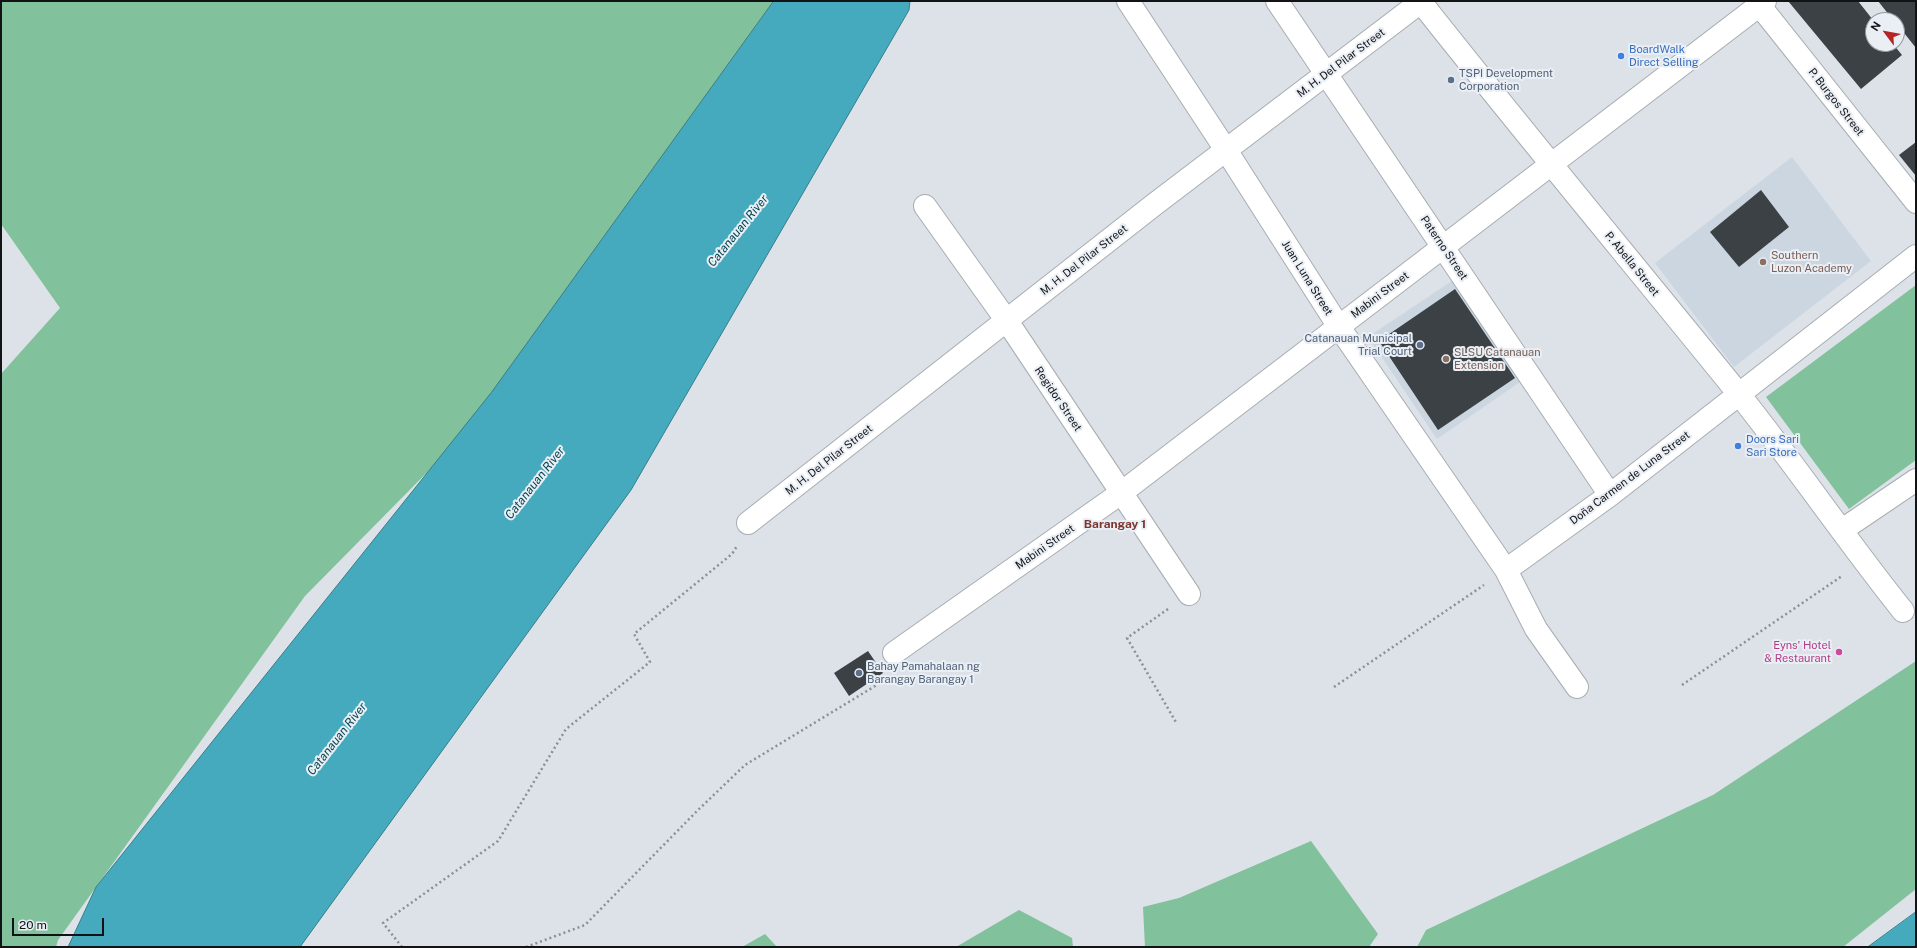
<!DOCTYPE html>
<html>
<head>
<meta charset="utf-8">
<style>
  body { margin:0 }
  #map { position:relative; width:1917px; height:948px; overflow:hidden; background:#dce2e7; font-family:"Public Sans",sans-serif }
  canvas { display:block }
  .frame { position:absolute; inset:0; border:2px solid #121315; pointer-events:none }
  .north { position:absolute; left:1865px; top:12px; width:40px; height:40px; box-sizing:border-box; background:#e9eff5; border:1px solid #93979b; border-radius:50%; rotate:302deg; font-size:11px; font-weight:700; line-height:16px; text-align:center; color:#121315 }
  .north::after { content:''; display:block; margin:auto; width:14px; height:18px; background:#b52523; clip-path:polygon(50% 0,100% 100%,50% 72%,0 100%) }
  .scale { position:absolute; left:12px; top:918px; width:92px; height:18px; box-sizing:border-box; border:2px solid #121315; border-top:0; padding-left:5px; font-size:12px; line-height:14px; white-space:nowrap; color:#121315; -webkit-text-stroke:3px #e9eff5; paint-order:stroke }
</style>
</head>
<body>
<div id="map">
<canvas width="1917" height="948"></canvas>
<div class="frame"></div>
<div class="north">N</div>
<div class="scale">20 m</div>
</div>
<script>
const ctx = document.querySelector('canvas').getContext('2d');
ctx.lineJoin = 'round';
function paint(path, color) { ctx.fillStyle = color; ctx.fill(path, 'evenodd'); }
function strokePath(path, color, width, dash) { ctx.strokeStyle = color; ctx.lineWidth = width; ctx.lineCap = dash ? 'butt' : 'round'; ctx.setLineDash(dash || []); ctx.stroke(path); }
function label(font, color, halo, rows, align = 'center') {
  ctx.font = font + ' "Public Sans",sans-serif'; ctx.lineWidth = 4; ctx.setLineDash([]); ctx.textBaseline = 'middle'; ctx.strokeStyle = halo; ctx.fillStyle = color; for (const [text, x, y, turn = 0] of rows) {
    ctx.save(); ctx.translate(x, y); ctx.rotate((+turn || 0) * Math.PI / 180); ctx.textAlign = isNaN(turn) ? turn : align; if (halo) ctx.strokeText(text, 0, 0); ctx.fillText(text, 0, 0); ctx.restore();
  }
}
paint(new Path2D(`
  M 1792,157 L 1871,261 L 1734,367 L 1655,263 Z
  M 1455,279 L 1523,380 L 1437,439 L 1368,337 Z`), '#cbd6e1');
paint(new Path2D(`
  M 1,1 L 795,1 L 539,359 L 305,596 L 58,940 L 56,947 L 1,947 L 1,374 L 60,308 L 1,224 Z
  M 1916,285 L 1916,460 L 1849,509 L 1766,397 Z
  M 1916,661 L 1916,889 L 1843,947 L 1417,947 L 1426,930 L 1713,795 Z
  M 1311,841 L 1378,934 L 1369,947 L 1145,947 L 1143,907 L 1179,898 Z
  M 1019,910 L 1072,938 L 1073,947 L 956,947 Z
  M 765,934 L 777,947 L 742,947 Z`), '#81c19b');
const water = new Path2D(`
  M 774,1 L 910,1 L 909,10 L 631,490 L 300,947 L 68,947 L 96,887 L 491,393 Z
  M 1916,912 L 1916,947 L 1868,947 Z`);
paint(water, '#45aabe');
strokePath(water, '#367d8b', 1);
paint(new Path2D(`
  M 1788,1 L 1858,1 L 1873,20 L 1873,44 L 1893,44 L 1902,55 L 1861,89 Z
  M 1878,1 L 1916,1 L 1916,48 L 1897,24 L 1897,20 L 1893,20 Z
  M 1916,142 L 1916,176 L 1899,155 Z
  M 1761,190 L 1789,227 L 1739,267 L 1710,232 Z
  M 1455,289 L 1515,378 L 1438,430 L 1379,341 Z
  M 868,651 L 883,673 L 849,696 L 834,673 Z`), '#3c4145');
const street = new Path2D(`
  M 1128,1 L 1226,150 L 1339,327 L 1506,570 L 1536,629 L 1577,687
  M 1277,1 L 1610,495
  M 1420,1 C 1524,133 1632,262 1738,393 C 1795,464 1846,540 1903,611
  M 1756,1 L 1916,202
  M 925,206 L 1007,321 L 1189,594
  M 1842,530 L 1916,480
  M 1506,570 L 1610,495 L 1916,256
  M 894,653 L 1121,493 L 1765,1`);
const secondary = new Path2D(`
  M 748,523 L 1155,204 L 1422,1`);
strokePath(street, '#a7adb2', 24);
strokePath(secondary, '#a7adb2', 24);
strokePath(new Path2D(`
  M 1168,609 L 1127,638 L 1177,724
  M 1682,685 L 1842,576
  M 1334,687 L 1484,585
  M 402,947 L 383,923 L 498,841 L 566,729 L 650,662 L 634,634 L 732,554 L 737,546
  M 526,947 L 585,925 L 697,811 L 745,765 L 885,680 L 886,677`), '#8c9093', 2.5, [2, 3]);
strokePath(street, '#fff', 22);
strokePath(secondary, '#fff', 22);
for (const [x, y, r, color] of [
  [1621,56,4,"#3f7fe0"],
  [1451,80,4,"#5c6f8a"],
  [1763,262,4,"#8d6e63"],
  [1420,345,4,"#5c6f8a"],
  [1446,359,4,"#8d6e63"],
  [1738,446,4,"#3f7fe0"],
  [1839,652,4,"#d1479c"],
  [859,673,4,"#5c6f8a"]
]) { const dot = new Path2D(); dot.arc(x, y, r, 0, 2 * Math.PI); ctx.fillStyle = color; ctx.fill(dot); strokePath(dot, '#e9eff5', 1.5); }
label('11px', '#366cbe', '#e9eff5', [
  ["BoardWalk",1629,50],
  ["Direct Selling",1629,63],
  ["Doors Sari",1746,440],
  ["Sari Store",1746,453]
], 'left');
label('11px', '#121315', '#e9eff5', [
  ["M. H. Del Pilar Street",1341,63,-37],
  ["P. Burgos Street",1836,102,52],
  ["Paterno Street",1444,248,56],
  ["M. H. Del Pilar Street",1084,260,-38],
  ["P. Abella Street",1632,264,51],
  ["Juan Luna Street",1307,278,58],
  ["Mabini Street",1380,295,-37],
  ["Regidor Street",1058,399,56],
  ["M. H. Del Pilar Street",829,460,-38],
  ["Doña Carmen de Luna Street",1630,478,-37],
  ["Mabini Street",1045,547,-35]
]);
label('11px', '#4e5e75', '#e9eff5', [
  ["TSPI Development",1459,74],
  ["Corporation",1459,87],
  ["Catanauan Municipal",1412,339,"right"],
  ["Trial Court",1412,352,"right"],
  ["Bahay Pamahalaan ng",867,667],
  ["Barangay Barangay 1",867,680]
], 'left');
label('11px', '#785e54', '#e9eff5', [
  ["Southern",1771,256],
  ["Luzon Academy",1771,269],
  ["SLSU Catanauan",1454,353],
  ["Extension",1454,366]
], 'left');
label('11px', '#b23c85', '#e9eff5', [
  ["Eyns' Hotel",1831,646],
  ["& Restaurant",1831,659]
], 'right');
label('italic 12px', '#04444f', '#e9eff5', [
  ["Catanauan River",738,231,-51],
  ["Catanauan River",535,483,-52],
  ["Catanauan River",337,739,-52]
]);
label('bold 12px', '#7c362f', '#e9eff5', [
  ["Barangay 1",1115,524]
]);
</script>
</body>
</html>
